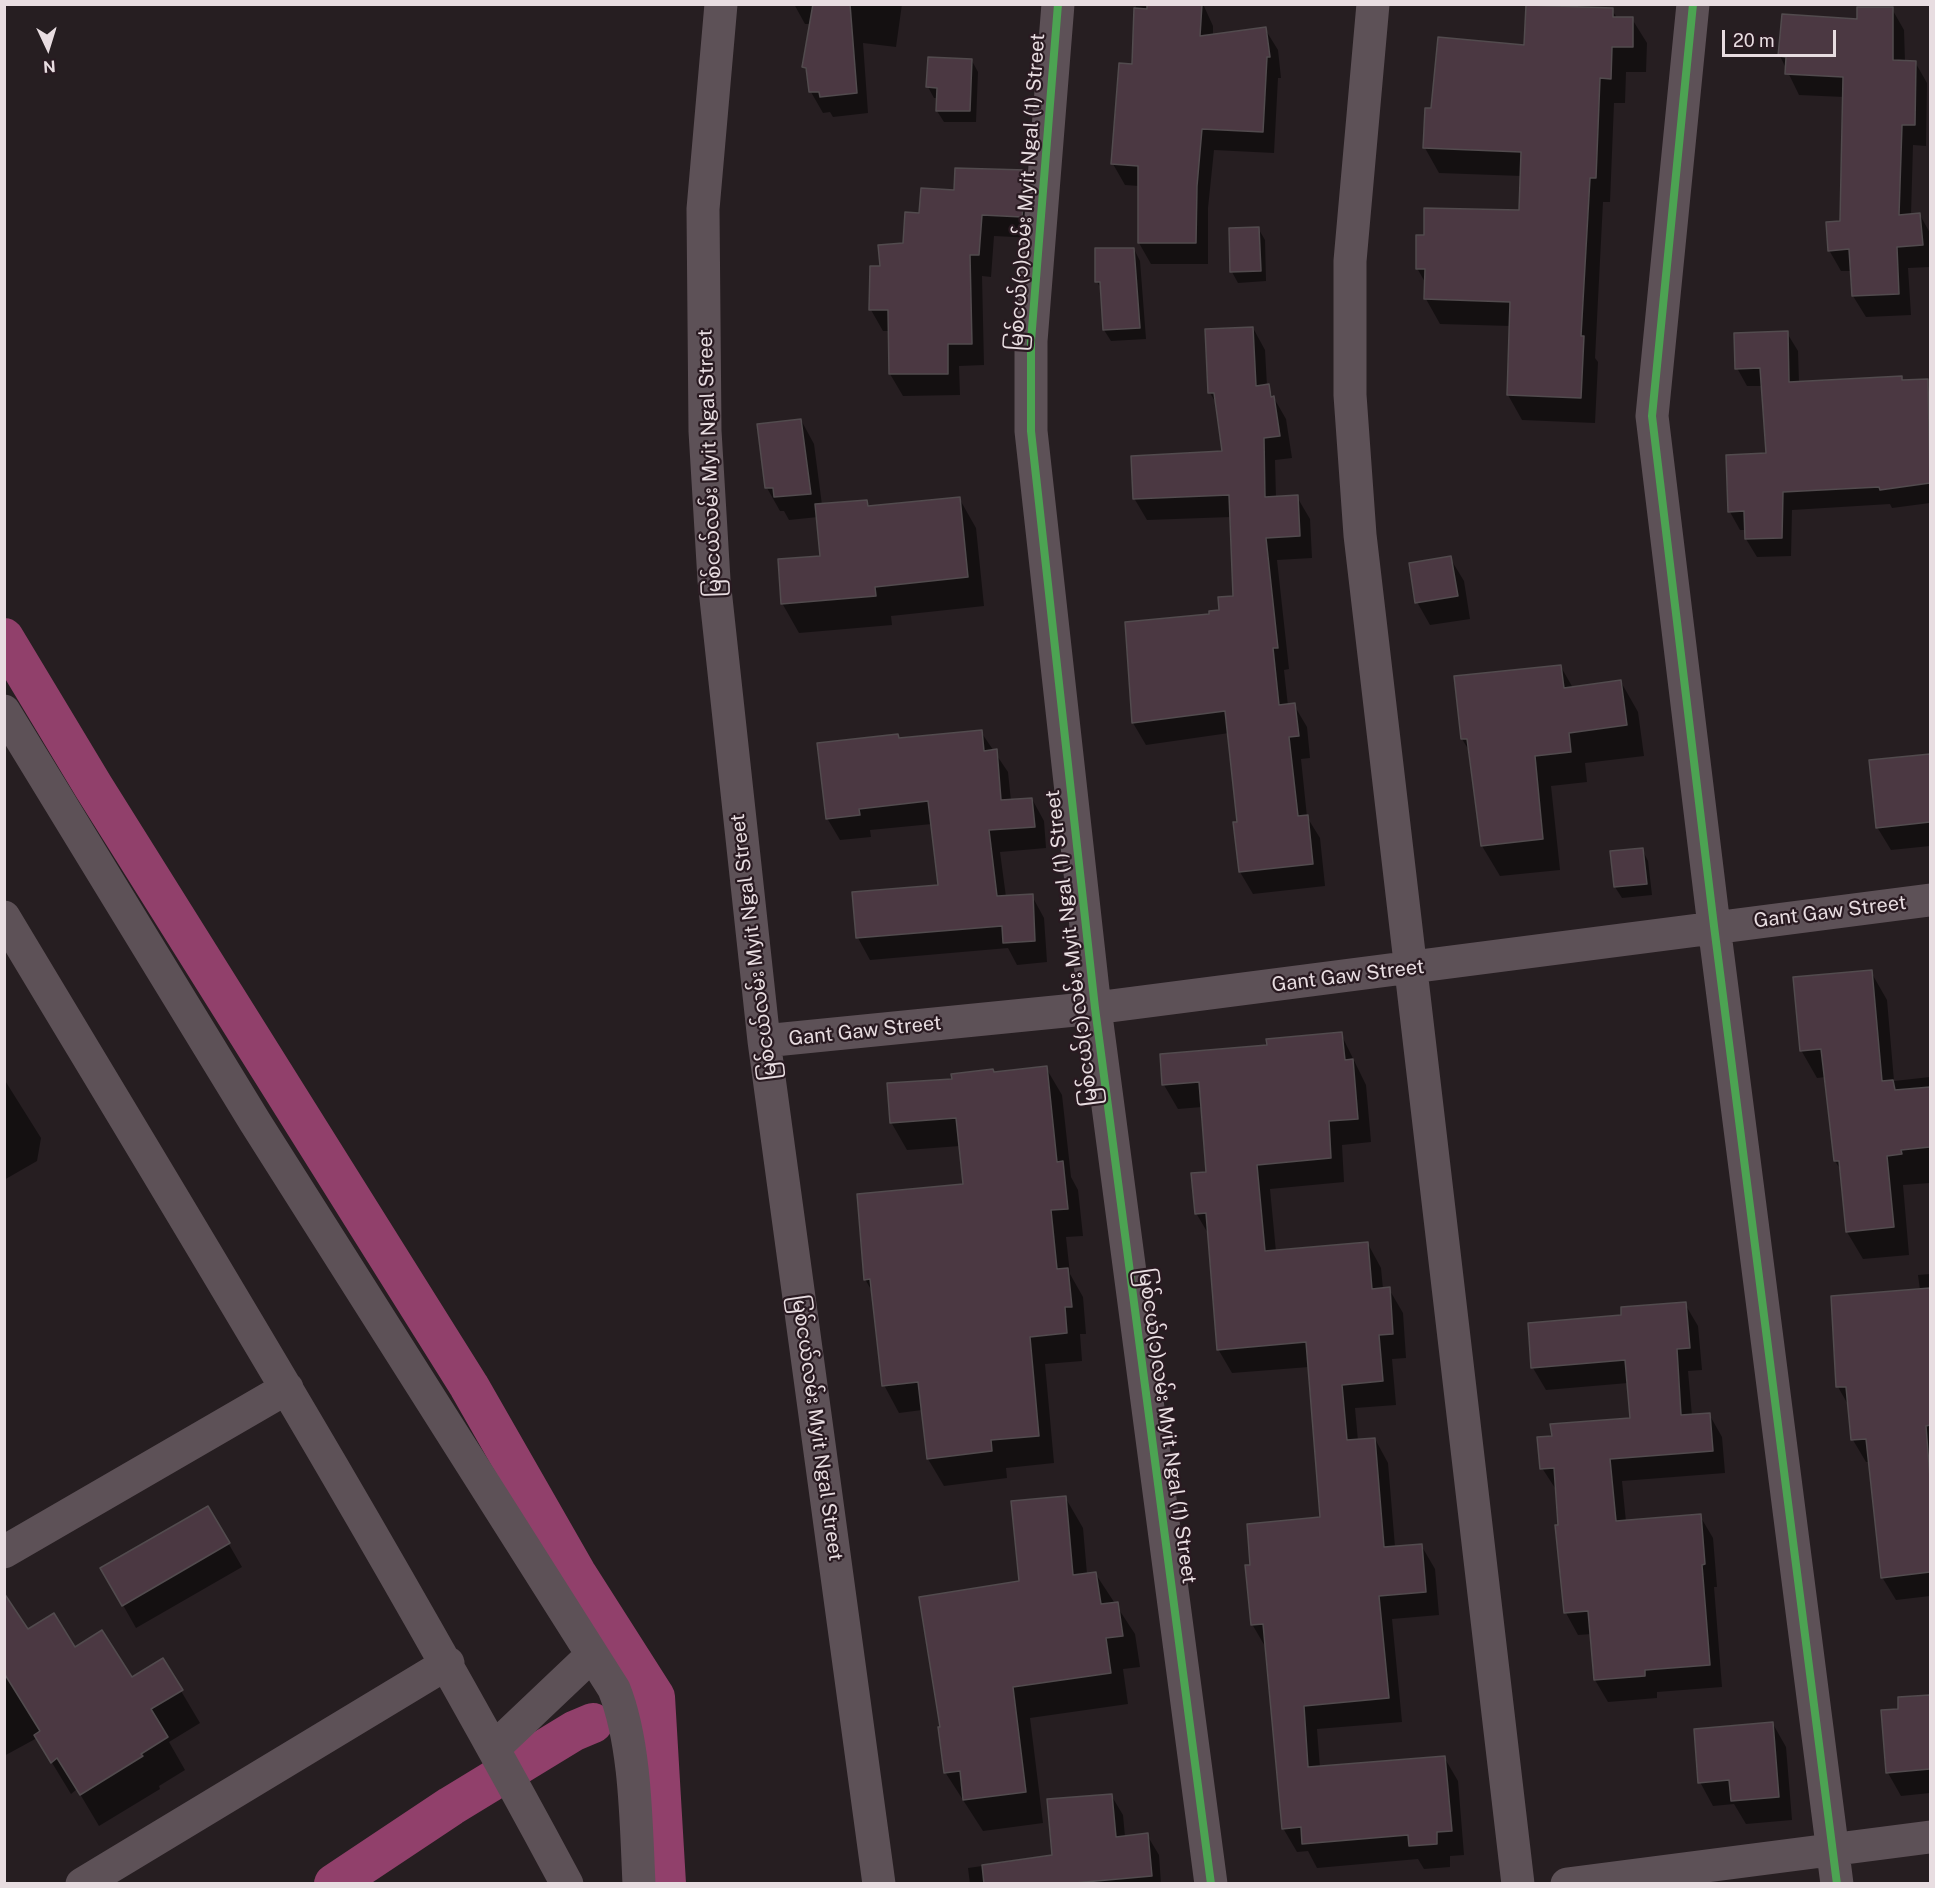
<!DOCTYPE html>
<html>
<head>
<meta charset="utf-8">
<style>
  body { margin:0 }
  #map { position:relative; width:1935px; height:1888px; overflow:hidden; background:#261e21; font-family:"Public Sans",sans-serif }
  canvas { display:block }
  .frame { position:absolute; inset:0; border:6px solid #e8dde1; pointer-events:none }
  .north { position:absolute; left:18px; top:18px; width:60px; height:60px; -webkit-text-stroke:4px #291a21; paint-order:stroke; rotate:176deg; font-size:16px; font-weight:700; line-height:24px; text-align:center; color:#e8dde1 }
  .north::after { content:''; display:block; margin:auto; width:21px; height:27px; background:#e8dde1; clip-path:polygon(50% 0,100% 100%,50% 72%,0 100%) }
  .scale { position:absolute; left:1722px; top:30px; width:114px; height:27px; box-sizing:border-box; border:3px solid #e8dde1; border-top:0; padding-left:8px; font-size:18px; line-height:21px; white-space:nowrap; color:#e8dde1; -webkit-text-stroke:4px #291a21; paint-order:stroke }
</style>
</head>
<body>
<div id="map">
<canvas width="1935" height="1888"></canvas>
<div class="frame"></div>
<div class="north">N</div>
<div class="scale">20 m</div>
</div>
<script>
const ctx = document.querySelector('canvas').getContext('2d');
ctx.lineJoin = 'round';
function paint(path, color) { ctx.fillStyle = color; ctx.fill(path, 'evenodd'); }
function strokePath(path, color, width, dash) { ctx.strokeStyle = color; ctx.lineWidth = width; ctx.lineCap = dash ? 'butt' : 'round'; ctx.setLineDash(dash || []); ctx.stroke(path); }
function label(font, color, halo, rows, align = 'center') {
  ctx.font = font + ' "Public Sans","Noto Sans Myanmar",sans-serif'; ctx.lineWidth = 4.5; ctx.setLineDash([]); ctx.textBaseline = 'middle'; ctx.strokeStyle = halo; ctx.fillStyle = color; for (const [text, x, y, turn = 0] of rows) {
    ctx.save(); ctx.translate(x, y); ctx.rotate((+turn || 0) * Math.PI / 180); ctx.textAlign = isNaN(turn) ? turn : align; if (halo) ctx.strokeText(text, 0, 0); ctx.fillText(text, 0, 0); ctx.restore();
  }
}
paint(new Path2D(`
  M 794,4 L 902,4 L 896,47 L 863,43 L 868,113 L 833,117 L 830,112 L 823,113 L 811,92 L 809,76 L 804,67 L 811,24 L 805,24 Z
  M 1136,4 L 1203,4 L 1213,26 L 1213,36 L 1265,29 L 1278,50 L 1281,78 L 1278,78 L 1274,153 L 1214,150 L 1208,208 L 1208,264 L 1151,264 L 1139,243 L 1139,186 L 1125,185 L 1113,164 L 1133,66 Z
  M 1892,9 L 1904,30 L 1905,62 L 1915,62 L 1927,83 L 1926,146 L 1913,145 L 1911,215 L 1920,215 L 1930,233 L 1930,267 L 1908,268 L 1911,315 L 1866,317 L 1853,296 L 1852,271 L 1841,271 L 1829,250 L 1841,222 L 1844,97 L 1799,95 L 1780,56 Z
  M 1612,10 L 1617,18 L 1632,19 L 1647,43 L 1646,72 L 1626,72 L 1625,103 L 1614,103 L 1610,202 L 1603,202 L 1595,358 L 1598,362 L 1595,423 L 1522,420 L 1508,395 L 1511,326 L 1440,324 L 1426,299 L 1426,284 L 1417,268 L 1425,237 L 1521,212 L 1522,176 L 1439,173 L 1425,148 L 1433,109 L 1526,46 Z
  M 972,61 L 978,72 L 976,122 L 944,122 L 937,111 L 938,98 L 934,98 L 928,87 Z
  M 1025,172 L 1037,193 L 1034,238 L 994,236 L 991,277 L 982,276 L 984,365 L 959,366 L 960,395 L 903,396 L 890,374 L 890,331 L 883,331 L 871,310 L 882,267 L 904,244 L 920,215 L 956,191 Z
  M 1258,228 L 1265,240 L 1266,281 L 1238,283 L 1232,272 Z
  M 1134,249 L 1140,261 L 1146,339 L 1111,341 L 1104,330 L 1102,290 L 1097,282 Z
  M 1253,328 L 1265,350 L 1267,386 L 1286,419 L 1292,458 L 1275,460 L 1276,498 L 1297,497 L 1310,519 L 1312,558 L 1277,560 L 1289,669 L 1284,670 L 1288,706 L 1294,705 L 1307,727 L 1310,758 L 1301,759 L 1307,817 L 1320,838 L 1325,886 L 1253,894 L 1240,872 L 1239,823 L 1229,733 L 1146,745 L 1133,723 L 1211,616 L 1221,611 L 1234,597 L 1231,517 L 1147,520 L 1134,498 L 1224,452 L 1218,406 L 1210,393 Z
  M 1787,333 L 1798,351 L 1799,383 L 1901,377 L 1903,382 L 1927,381 L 1930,387 L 1930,503 L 1892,508 L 1890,504 L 1792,510 L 1791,556 L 1757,557 L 1746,539 L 1746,530 L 1740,530 L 1730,512 L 1767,454 L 1762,386 L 1747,386 L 1737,368 Z
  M 801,420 L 814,444 L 822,505 L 866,501 L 870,507 L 959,498 L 976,528 L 984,606 L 891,616 L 892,625 L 799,633 L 782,603 L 821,558 L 818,517 L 789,520 L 784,511 L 780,511 L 767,488 Z
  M 1450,558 L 1464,581 L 1470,619 L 1430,625 L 1417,602 Z
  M 1561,667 L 1573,688 L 1621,682 L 1638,712 L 1644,756 L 1585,763 L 1587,782 L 1551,786 L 1560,870 L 1500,876 L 1482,846 L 1470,752 L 1462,739 Z
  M 981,732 L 1008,772 L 1011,801 L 1032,799 L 1044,821 L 1046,848 L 1000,852 L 1006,897 L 1032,896 L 1044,918 L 1047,962 L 1017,965 L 1008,948 L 870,960 L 858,938 L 940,886 L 932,824 L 870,830 L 871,837 L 840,840 L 827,818 L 898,735 L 900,739 Z
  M 1930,755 L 1930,846 L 1891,850 L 1877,827 L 1870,762 Z
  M 1642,849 L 1648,861 L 1652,895 L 1622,898 L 1615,887 Z
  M 1871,972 L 1887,1000 L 1894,1081 L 1930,1077 L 1930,1183 L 1903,1185 L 1909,1255 L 1863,1259 L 1847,1232 L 1842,1172 L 1835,1161 L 1826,1077 L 1817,1078 L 1801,1050 Z
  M 1341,1034 L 1366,1085 L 1371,1142 L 1342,1145 L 1344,1182 L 1270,1189 L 1276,1252 L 1368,1244 L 1381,1268 L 1383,1289 L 1389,1289 L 1403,1313 L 1406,1358 L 1392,1359 L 1396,1405 L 1355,1408 L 1358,1441 L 1375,1439 L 1388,1463 L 1395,1547 L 1421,1545 L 1435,1569 L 1439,1615 L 1392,1619 L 1402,1722 L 1317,1729 L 1320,1768 L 1444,1757 L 1458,1781 L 1464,1855 L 1450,1856 L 1450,1867 L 1424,1869 L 1418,1859 L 1317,1868 L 1308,1851 L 1297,1852 L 1283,1828 L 1266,1648 L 1252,1624 L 1321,1519 L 1309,1367 L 1232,1373 L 1218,1349 L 1209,1235 L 1196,1213 L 1208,1173 L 1202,1107 L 1178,1109 L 1164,1085 L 1162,1055 L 1268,1047 Z
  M 1046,1068 L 1062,1095 L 1071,1177 L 1078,1190 L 1083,1236 L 1066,1237 L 1070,1274 L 1083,1297 L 1086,1334 L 1080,1334 L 1082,1361 L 1045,1364 L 1054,1463 L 1006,1468 L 1007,1478 L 944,1486 L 928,1459 L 922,1410 L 899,1413 L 884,1385 L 873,1293 L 865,1279 L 965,1186 L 960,1146 L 907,1150 L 891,1122 L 953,1080 Z
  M 4,1079 L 41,1138 L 37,1161 L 4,1180 Z
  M 1930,1274 L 1930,1596 L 1896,1600 L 1882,1577 L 1870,1462 L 1866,1462 L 1853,1440 L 1850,1408 L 1838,1387 L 1920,1290 L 1918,1275 Z
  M 1685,1304 L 1698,1326 L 1702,1370 L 1688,1371 L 1692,1416 L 1709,1414 L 1722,1437 L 1725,1473 L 1622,1481 L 1626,1522 L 1700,1516 L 1713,1538 L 1717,1587 L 1714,1587 L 1722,1687 L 1657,1692 L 1657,1698 L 1608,1702 L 1595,1680 L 1592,1634 L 1578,1635 L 1566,1613 L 1557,1491 L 1542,1468 L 1553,1437 L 1631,1419 L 1628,1383 L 1546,1390 L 1533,1368 L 1623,1317 Z
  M 1065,1497 L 1083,1528 L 1087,1574 L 1095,1573 L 1135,1634 L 1140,1667 L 1123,1669 L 1128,1704 L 1030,1718 L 1043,1823 L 983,1831 L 945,1772 L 1021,1582 Z
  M 208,1508 L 242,1567 L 136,1628 L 102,1568 Z
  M 4,1630 L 27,1631 L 74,1650 L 131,1679 L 181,1691 L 200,1723 L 169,1742 L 185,1770 L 159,1786 L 160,1789 L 99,1826 L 77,1789 L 71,1794 L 37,1738 L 4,1756 Z
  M 1930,1696 L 1930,1793 L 1901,1796 L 1888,1773 L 1900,1710 L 1899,1699 Z
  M 1773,1724 L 1786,1747 L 1792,1820 L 1746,1824 L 1734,1804 L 1713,1806 L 1700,1782 Z
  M 1111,1795 L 1123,1815 L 1125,1837 L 1147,1835 L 1159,1855 L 1161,1884 L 970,1884 L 968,1868 L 1053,1856 Z`), '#0007');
strokePath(new Path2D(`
  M 4,638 L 93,786 L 469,1386 L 576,1573 L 655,1697 L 666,1884
  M 334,1884 L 451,1806 L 574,1731 L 593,1723`), '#91406b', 40);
const building = new Path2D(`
  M 813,4 L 850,4 L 857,93 L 820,97 L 819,92 L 809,92 L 806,68 L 802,67 Z
  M 1147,4 L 1202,4 L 1200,36 L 1266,27 L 1270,57 L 1267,57 L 1263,132 L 1202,129 L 1197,186 L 1196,243 L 1138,243 L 1138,166 L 1111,164 L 1119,63 L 1132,64 L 1134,8 L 1147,9 Z
  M 1526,5 L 1613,8 L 1613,17 L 1633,17 L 1633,47 L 1612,47 L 1611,79 L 1600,78 L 1596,178 L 1590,178 L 1581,336 L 1584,336 L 1581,398 L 1507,395 L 1510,302 L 1424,299 L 1425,269 L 1416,269 L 1416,235 L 1424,235 L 1424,208 L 1519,210 L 1521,152 L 1423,148 L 1425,108 L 1431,108 L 1438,37 L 1524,45 Z
  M 1857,7 L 1893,7 L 1893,60 L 1916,61 L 1915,125 L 1902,125 L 1899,215 L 1920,213 L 1923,245 L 1897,247 L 1899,294 L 1852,296 L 1849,249 L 1828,251 L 1826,222 L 1840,221 L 1843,77 L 1785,74 L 1786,57 L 1778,56 L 1782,14 L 1857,19 Z
  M 928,57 L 972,59 L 970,111 L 936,111 L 937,88 L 926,87 Z
  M 955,168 L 1026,170 L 1022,217 L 982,215 L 979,255 L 970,255 L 972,344 L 948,344 L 948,374 L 889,374 L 888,310 L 869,310 L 870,266 L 880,266 L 878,245 L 903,243 L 905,212 L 919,213 L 921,188 L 954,190 Z
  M 1259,227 L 1261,271 L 1230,272 L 1229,228 Z
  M 1095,248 L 1134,248 L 1140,328 L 1103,330 L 1100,282 L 1095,282 Z
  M 1253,327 L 1256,386 L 1269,384 L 1271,397 L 1274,396 L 1280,436 L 1264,438 L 1265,497 L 1298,495 L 1300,536 L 1266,538 L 1276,630 L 1278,648 L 1273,648 L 1279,705 L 1295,703 L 1299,736 L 1289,737 L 1298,816 L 1308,815 L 1313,864 L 1239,872 L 1233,822 L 1237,822 L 1225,711 L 1132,723 L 1125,622 L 1209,614 L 1209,611 L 1219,610 L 1218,597 L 1233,596 L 1229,495 L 1133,499 L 1131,456 L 1222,451 L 1214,393 L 1208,393 L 1205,329 Z
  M 1788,331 L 1789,382 L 1902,376 L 1902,380 L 1928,379 L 1930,483 L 1880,490 L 1879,487 L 1783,492 L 1782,538 L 1745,539 L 1744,511 L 1728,512 L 1726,455 L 1766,453 L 1760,368 L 1735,369 L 1734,333 Z
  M 801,419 L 811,494 L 774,497 L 773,488 L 765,488 L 757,424 Z
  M 960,497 L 968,577 L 875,587 L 876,596 L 781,604 L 778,559 L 820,556 L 815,504 L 867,500 L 868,506 Z
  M 1451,556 L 1458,596 L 1415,603 L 1409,563 Z
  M 1561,665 L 1564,688 L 1621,680 L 1627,725 L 1569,733 L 1571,752 L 1535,756 L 1543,839 L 1481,846 L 1467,739 L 1461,739 L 1454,676 Z
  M 982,730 L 984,751 L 997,749 L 1001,800 L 1032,798 L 1035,827 L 989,830 L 997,896 L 1033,894 L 1035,941 L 1003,943 L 1002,926 L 856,938 L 852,892 L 938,885 L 928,801 L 859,809 L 860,815 L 826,819 L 817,743 L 898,734 L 899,738 Z
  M 1930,754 L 1930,822 L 1876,828 L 1869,760 Z
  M 1643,848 L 1647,884 L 1614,887 L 1610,851 Z
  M 1872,970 L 1882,1081 L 1893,1080 L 1895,1090 L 1930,1087 L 1930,1147 L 1901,1150 L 1902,1154 L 1887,1156 L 1894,1227 L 1846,1232 L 1839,1161 L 1834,1161 L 1821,1049 L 1800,1051 L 1793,977 Z
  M 1342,1032 L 1345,1060 L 1353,1059 L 1358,1119 L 1329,1121 L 1331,1158 L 1257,1165 L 1265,1251 L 1368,1242 L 1372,1289 L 1390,1287 L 1393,1334 L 1379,1335 L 1383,1381 L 1342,1385 L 1347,1440 L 1375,1438 L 1384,1547 L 1422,1544 L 1426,1592 L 1379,1596 L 1389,1698 L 1304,1706 L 1308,1767 L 1445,1756 L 1452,1831 L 1437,1832 L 1437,1844 L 1409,1846 L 1408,1835 L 1302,1844 L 1301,1827 L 1282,1829 L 1263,1624 L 1251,1625 L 1245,1565 L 1250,1565 L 1247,1524 L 1320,1517 L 1306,1342 L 1217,1350 L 1206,1213 L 1195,1214 L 1191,1173 L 1206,1172 L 1199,1082 L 1162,1085 L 1160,1054 L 1267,1045 L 1266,1039 Z
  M 1047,1066 L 1057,1162 L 1063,1161 L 1068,1209 L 1051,1210 L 1057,1269 L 1068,1268 L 1072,1307 L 1065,1307 L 1067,1333 L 1030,1337 L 1039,1436 L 991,1440 L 992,1451 L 927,1459 L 918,1382 L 882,1386 L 870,1279 L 864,1280 L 857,1194 L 963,1184 L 956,1118 L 890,1123 L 887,1083 L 952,1079 L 951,1074 L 993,1069 L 994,1072 Z
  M 1930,1288 L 1930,1425 L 1926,1426 L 1930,1478 L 1930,1572 L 1881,1578 L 1866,1439 L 1851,1440 L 1846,1387 L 1836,1387 L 1831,1296 Z
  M 1686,1302 L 1690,1348 L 1677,1349 L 1681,1415 L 1710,1413 L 1713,1451 L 1610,1459 L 1616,1521 L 1701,1514 L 1705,1564 L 1702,1565 L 1710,1665 L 1645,1670 L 1645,1676 L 1594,1680 L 1588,1611 L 1564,1613 L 1555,1525 L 1558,1525 L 1554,1468 L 1540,1469 L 1537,1437 L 1552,1436 L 1550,1424 L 1630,1418 L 1625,1360 L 1531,1368 L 1528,1323 L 1621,1315 L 1621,1307 Z
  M 1066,1496 L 1073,1575 L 1096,1572 L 1101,1604 L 1118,1602 L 1123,1636 L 1106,1638 L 1111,1673 L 1013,1687 L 1026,1792 L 963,1800 L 960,1771 L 944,1773 L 938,1727 L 940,1727 L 919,1597 L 1019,1581 L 1011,1501 Z
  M 208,1506 L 230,1543 L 122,1606 L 100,1568 Z
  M 4,1593 L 28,1629 L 54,1613 L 75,1647 L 102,1630 L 132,1677 L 163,1658 L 183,1690 L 151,1709 L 168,1737 L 141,1754 L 143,1756 L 80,1795 L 57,1758 L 51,1763 L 34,1735 L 40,1731 L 4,1673 Z
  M 1930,1695 L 1930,1769 L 1886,1773 L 1881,1710 L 1898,1709 L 1898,1697 Z
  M 1773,1722 L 1779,1797 L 1731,1801 L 1729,1780 L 1698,1783 L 1694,1729 Z
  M 1112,1794 L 1116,1837 L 1148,1833 L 1152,1876 L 1063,1884 L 984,1884 L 982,1865 L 1052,1855 L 1047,1799 Z`);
paint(building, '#4b3842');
strokePath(building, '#524b4e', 1.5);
strokePath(new Path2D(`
  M 721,4 L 703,209 L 705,431 L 714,580 L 764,1041 L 879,1884
  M 1058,4 L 1031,341 L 1031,431 L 1095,1008 L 1211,1884
  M 1373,4 L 1350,261 L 1350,395 L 1360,535 L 1518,1884
  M 1693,4 L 1652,416 L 1714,926 L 1837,1884
  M 4,711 L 255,1122 L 614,1689 C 636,1744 636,1824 639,1884
  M 4,917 C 196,1237 391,1555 567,1884
  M 764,1041 L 1095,1008 L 1930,900
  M 4,1552 L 287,1388
  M 494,1748 L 592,1655
  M 82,1884 L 448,1663
  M 1567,1884 L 1930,1837`), '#5d5157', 33);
strokePath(new Path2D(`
  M 1058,4 L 1031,341 L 1031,431 L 1095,1008 L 1211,1884
  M 1693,4 L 1652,416 L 1714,926 L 1837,1884`), '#4ca352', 8);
label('20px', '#e8dde1', '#291a21', [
  ["မြစ်ငယ်(၁)လမ်း Myit Ngal (1) Street",1027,192,-86],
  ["မြစ်ငယ်လမ်း Myit Ngal Street",710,463,-92],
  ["Gant Gaw Street",1830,912,-7],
  ["မြစ်ငယ်လမ်း Myit Ngal Street",754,947,-97],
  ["မြစ်ငယ်(၁)လမ်း Myit Ngal (1) Street",1072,948,-97],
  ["Gant Gaw Street",1348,976,-7],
  ["Gant Gaw Street",865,1031,-6],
  ["မြစ်ငယ်(၁)လမ်း Myit Ngal (1) Street",1167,1426,82],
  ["မြစ်ငယ်လမ်း Myit Ngal Street",817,1428,82]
]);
</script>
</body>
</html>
